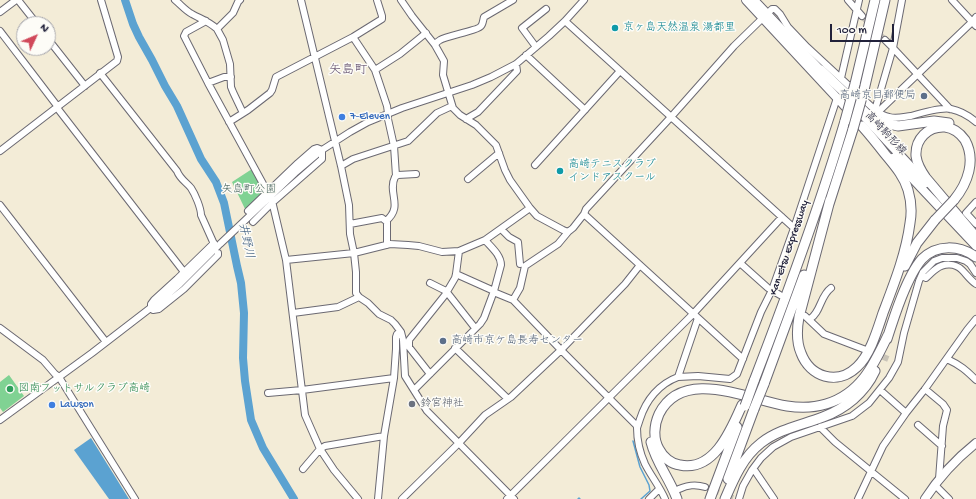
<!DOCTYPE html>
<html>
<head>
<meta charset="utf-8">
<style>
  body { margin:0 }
  #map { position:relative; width:976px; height:499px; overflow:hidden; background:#f3ecd7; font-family:"Gochi Hand",sans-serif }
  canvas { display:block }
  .north { position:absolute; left:16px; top:16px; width:40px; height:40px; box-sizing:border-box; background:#fdfcf7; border:1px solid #a5a5ac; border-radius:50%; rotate:46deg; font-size:11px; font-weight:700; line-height:16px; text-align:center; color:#22223b }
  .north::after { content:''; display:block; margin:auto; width:14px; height:18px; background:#d1495b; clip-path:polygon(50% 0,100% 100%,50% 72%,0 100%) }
  .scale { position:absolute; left:830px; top:24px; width:64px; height:18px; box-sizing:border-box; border:2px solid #22223b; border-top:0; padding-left:5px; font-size:12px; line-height:14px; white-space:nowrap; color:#22223b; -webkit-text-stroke:3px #fdfcf7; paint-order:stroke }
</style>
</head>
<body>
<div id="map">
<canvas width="976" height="499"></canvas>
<div class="north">N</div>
<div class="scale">100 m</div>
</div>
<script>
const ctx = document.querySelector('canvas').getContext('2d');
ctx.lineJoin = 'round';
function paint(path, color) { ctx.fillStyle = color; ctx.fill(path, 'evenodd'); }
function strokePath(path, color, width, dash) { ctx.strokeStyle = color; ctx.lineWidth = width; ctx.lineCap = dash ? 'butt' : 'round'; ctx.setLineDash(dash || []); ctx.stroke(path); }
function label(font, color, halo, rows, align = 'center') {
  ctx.font = font + ' "Gochi Hand","Klee One",sans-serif'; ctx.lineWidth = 3; ctx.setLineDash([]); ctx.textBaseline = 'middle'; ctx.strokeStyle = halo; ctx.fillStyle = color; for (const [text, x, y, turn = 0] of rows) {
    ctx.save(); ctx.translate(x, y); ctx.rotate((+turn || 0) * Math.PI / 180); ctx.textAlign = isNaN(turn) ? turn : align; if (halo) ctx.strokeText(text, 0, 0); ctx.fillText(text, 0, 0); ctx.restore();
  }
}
paint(new Path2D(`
  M 252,169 L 265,193 L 246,211 L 232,182 Z
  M 9,375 L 24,396 L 3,412 L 0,408 L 0,382 Z`), '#80d293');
paint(new Path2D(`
  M 91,438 L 129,499 L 109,499 L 74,450 Z`), '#5ba2d1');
strokePath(new Path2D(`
  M 633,441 L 640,467 L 649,485 L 650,491 L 641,499
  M 578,499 L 579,498 L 580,499`), '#5ba2d1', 1.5);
strokePath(new Path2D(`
  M 125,0 L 133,24 L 139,37 L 152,60 L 165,86 L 177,106 L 201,159 L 216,182 L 224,203 L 237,266 L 241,283 L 244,313 L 243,358 L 245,381 L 251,420 L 263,448 L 294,499`), '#5ba2d1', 8);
strokePath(new Path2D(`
  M 862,16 L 885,40
  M 866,350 L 891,360
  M 705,487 L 733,498`), '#c9c4b8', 6, [6, 3]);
const minor = new Path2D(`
  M 18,0 L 37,24
  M 175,0 C 181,5 186,11 192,14 C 201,19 210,22 217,29 L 233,13 L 238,2 L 240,0
  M 301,0 L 341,166 L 349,205 L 350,234 L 354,253 L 356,272 L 356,293 L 359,297 L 368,303 L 379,314 L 391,320 L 395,324 L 401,332 L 403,340 L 405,376 L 427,411 L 514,499
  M 401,0 L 412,16 L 435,45 L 444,61 L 443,75 L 453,108 L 460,115 L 476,125 L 496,145 L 505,170 L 510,180 L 530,208 L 537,216 L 563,230 L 568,232
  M 848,0 L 862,16
  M 952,0 L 976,26
  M 0,12 L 16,0
  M 206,21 L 186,32 L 184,36 L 208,83 L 268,193
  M 565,21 L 794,228
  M 217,29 L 223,40 L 230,64 L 231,87 L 233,92 L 243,113
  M 0,31 L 58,107 L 58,109 L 184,272
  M 353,37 L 375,70 L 387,106 L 388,113 L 388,119 L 394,146 L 396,176
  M 48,39 L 85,86
  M 885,40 L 893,48 L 950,109
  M 435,45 C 436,43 438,41 440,40 C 447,36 479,30 481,26 C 483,24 483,20 484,17 L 513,0
  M 536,47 L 522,28 L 546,9
  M 526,55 L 585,110
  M 375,70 L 400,54 L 426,33
  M 100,73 L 177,171 C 180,179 186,182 191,188 C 195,194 201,208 201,215 L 214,244
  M 841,78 L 859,0
  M 208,83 L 224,77 L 231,77
  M 875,110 L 893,48 L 902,0
  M 878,112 L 972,22 L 976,17
  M 466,119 L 478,112 L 517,71 L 516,64
  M 229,122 L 248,110 L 270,93 L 272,90 L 276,77 L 353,37 L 382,19 L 382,16 L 377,0
  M 0,151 L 117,61 L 118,57 L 101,0
  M 535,165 L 620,71
  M 341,166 L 353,159 L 408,141 L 437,113 L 452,106
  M 468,179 L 499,153
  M 272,201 L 286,260 L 305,415 L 320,449 L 334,470 L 358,499
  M 976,202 L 966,213 L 976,224
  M 0,205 L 106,342
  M 248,211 L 298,163 L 314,149 L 317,148 L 322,150 L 322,159 L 273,202 L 253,222
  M 386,221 C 404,206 387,193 395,177 L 398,175 L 416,174
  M 350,224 L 382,218 L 387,222 L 387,245
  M 501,229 L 509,237 L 518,242 L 520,264
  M 286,260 L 354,253 L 390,244 L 408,245 L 419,246 L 442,252 L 459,251 L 485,240 L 530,208
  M 740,263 L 768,288 L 780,295
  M 456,274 L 494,291 L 501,265 C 501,255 491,247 485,240
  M 922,276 L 926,278 C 929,275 932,272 936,269 C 944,263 955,263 962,270 C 967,275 970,280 976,284
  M 430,283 L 446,291 L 475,328
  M 513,300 L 520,288 L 525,266 L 558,244 L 568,232 L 573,228 L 584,214
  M 151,308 L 151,304 L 154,300 L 177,279 L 214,243
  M 151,308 L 153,310 L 159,309 L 184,289 L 218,255 L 218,253
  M 293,313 L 338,307 L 359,297
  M 805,316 L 824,334 L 866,350
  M 810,319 C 821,312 820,296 831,288
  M 0,328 L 43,360 L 55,374 L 59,377 L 135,499
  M 455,348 L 508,399
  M 743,359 L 584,214 L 586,209 L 671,117 L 734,46 L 772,9 L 775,9 L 780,14 L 788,27 L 807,47 L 875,110 C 879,113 883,116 889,117 C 896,119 903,117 911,116 C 921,113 941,107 951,109 C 961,111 969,116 976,122
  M 947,359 C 960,365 966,370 976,380
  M 430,374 L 409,347 L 409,340 L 445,295 L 455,278 L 456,274 L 459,251
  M 678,377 L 698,376 L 730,379 L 737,374 L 761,312 L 772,290 L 794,228 L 837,98
  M 925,389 L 943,404 L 947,410 L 943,426 L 939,479
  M 414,390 L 480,324 L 484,318 L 494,291 L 496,293 L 513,300 L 561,350 L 637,426
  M 880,390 L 906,413
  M 268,393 L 302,390 L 394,378
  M 0,420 L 92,353 L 166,296 L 180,284 L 220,244 L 295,173 L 322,150 L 350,132 L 368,122 L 402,108 L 472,85 L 491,77 L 516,64 L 549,36 L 565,21 L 584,0
  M 918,425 L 942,446
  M 820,427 L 835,442 L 905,499
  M 303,469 L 320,449 L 325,446 L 384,436
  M 752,470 L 755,471 L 774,499
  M 935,485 L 949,499
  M 679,489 C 688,485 695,484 705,487
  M 378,499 L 384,436 L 394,378 L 396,349 L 396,337 L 397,334 L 401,332
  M 402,499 L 459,443 L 485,415 L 511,397 L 561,350 L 625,284 L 640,265
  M 507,499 L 693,314 L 782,217
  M 649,499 L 659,489
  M 665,499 C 660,487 651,476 645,464 C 640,453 637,440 637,428 C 638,425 639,422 640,419 C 646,400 659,384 678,377 L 698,318
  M 739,499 L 743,486 L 752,470 L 761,458 L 773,447 L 791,437 L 852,416 L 869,403 L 889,378 L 898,362 L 904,333 L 919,281 L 923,272 L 934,261 L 942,258 L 957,258 L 966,261 L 970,264 L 976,273
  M 858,499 L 883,446 L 906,413 L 925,389 L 967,330 L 976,319`);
const major = new Path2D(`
  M 746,0 L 851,113
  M 754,0 L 825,75
  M 858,110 L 926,183
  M 893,158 L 976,246
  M 925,499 C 939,477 956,459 976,443`);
const highway = new Path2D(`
  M 821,70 L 866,113 L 881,122 L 898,126 L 934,121 L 949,123
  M 855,84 L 875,0
  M 864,90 L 885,0
  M 830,200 L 799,317 C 797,328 796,341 801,353 C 810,377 837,386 857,367 C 870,355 877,331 883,313 C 894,284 906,254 910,223 C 912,212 911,200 908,190 C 904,176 894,165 885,154 C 878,145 870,135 862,126
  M 954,200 C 968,183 976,160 965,140 C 960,133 953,128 945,127 C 928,126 915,139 916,156 C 917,164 921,171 926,178 L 976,237
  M 829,204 L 853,129
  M 905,266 L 917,243 L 935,220
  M 887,339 C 894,317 907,276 922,259 C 937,244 959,245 976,257
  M 754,381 C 787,295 819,209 845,121
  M 764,384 L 804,275
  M 742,405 C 731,430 714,472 680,465 C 671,464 663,457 659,449 C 653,439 654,425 659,414 C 683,366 749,400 787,406 C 800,408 813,408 826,404 C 860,394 874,365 888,335
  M 651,442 C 656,463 670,479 677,499
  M 728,479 L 754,409
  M 710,499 L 737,427
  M 725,499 C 734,478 743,457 761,443 C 779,429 802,425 823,417 C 845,409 865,393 875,371`);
strokePath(minor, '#6b6972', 8);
strokePath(major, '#6b6972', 10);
strokePath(highway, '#6b6972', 11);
strokePath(minor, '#fff', 6);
strokePath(major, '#fff', 8);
strokePath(highway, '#fff', 9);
const highwayBridge = new Path2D(`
  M 845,121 L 855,84
  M 853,129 L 864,90
  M 935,220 L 954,200
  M 745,406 L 754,381
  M 754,409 L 764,384`);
strokePath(highwayBridge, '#6b6972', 11, []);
strokePath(highwayBridge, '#fff', 9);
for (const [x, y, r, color] of [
  [615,28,4,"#0f9aa8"],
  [924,96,4,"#5c6f8a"],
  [342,117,4,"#3f7fe0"],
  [560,171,4,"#0f9aa8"],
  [443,341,4,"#5c6f8a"],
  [10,389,4,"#2e9e5b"],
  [412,404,4,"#6b7280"],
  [52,405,4,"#3f7fe0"]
]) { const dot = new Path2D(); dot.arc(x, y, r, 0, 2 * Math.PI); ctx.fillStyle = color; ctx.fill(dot); strokePath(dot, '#fdfcf7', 1.5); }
label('11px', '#0d838f', '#fdfcf7', [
  ["京ヶ島天然温泉 湯都里",623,28],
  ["高崎テニスクラブ",568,165],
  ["インドアスクール",568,178]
], 'left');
label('11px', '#4e5e75', '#fdfcf7', [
  ["高崎京目郵便局",916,96],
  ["高崎市京ケ島長寿センター",451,341,"left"]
], 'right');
label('11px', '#366cbe', '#fdfcf7', [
  ["7-Eleven",350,117],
  ["Lawson",60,405]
], 'left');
label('11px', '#22223b', '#fdfcf7', [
  ["高崎駒形線",885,134,47],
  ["Kan-Etsu Expressway",790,248,-71]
]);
label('11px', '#43605a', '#fdfcf7', [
  ["矢島町公園",249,190]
]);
label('11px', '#27864d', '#fdfcf7', [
  ["図南フットサルクラブ高崎",18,389]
], 'left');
label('11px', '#5b616d', '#fdfcf7', [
  ["鈴宮神社",420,404]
], 'left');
label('italic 12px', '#3c5c7e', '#fdfcf7', [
  ["井野川",245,241,78]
]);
label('13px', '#614e6c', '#fdfcf7', [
  ["矢島町",348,71]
]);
</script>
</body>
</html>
